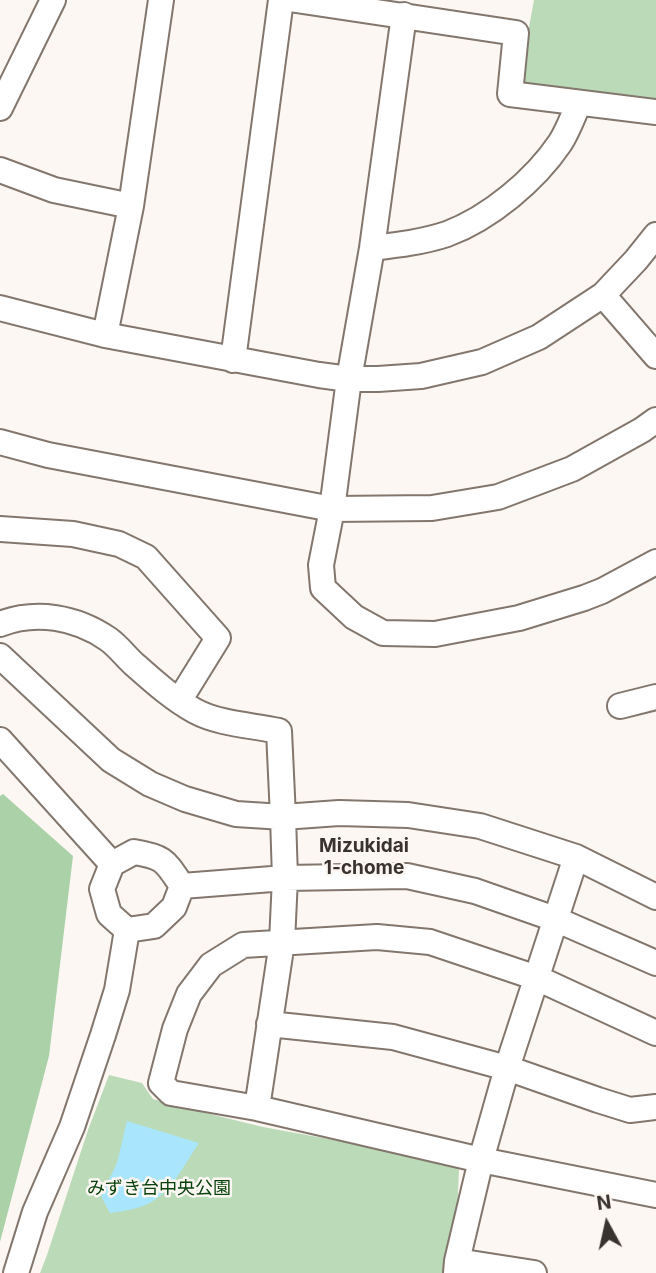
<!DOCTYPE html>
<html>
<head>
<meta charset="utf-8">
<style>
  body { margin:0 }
  #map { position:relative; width:656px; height:1273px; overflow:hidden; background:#fdf7f3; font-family:Inter,sans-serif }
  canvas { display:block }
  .north { position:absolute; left:572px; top:1189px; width:70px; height:70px; -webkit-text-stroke:5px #fdf7f3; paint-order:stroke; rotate:352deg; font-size:19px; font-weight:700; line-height:28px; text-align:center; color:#39332f }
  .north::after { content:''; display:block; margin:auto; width:24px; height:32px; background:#39332f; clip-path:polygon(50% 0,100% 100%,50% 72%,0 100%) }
</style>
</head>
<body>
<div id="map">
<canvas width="656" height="1273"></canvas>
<div class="north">N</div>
</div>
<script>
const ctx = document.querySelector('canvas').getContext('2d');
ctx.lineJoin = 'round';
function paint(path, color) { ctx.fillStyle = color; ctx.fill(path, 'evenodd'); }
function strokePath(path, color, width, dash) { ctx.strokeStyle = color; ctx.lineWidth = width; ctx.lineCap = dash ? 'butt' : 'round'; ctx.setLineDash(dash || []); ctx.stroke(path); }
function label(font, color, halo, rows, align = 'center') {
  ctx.font = font + ' Inter,"Noto Sans JP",sans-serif'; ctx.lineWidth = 5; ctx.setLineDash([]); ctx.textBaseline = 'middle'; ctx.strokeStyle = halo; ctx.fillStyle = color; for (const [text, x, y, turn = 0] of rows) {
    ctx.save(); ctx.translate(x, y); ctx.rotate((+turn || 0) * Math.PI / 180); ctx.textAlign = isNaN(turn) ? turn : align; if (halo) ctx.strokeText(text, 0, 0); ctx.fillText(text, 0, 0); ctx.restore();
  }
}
paint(new Path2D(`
  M 534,0 L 656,0 L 656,104 L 519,81 Z
  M 109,1075 L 142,1083 L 153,1099 L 177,1106 L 263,1127 L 405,1153 L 459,1169 L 457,1216 L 446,1273 L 40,1273 L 47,1255 L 88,1130 Z`), '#badab8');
paint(new Path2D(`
  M 3,794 L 73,856 L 49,1056 L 0,1242 L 0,796 Z`), '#aad1a8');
paint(new Path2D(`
  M 127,1121 L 199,1143 C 185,1163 174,1188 153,1201 C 140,1209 124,1211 110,1213 L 101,1196 L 117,1163 Z`), '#a9e6fe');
const minor = new Path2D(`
  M 296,0 L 516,33 L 510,94 L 656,112
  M 404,15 L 372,248 L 349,379 L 332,509 L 321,565 L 323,588 L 354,617 L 383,633 L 435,634 L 519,618 L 584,598 L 602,591 L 656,562
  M 0,108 L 53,0
  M 0,170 L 54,190 L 131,206
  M 372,248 C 397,245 423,242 447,234 C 490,218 535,180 560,143 C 568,131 573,116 579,103
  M 603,295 L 656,356
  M 0,308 L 105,335 L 319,375 L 349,379 L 378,379 L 421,376 L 482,362 L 539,337 L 603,295 L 636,260 L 656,235
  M 105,335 L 131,206 L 161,0
  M 233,360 L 281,0
  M 0,442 L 48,455 L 332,509 L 432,508 L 498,497 L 572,469 L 642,430 L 656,420
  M 0,529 L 73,534 L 119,544 L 146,557 L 218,638 L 179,701
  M 0,624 C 36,610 76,617 108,639 C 118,646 126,657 135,665 C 153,681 173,699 195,711 C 219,724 251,725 279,731 L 283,817 L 285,878 L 282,942 L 257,1108
  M 0,656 L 111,760 L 150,784 L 185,799 L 236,814 L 283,817 L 339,813 L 408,815 L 480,826 L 576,857 L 656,897
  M 620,706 L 656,697
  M 0,740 L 112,864
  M 134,852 C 165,857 165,861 182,886 L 174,907 L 154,926 L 127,930 L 109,914 L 102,889 L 112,864 Z
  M 182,886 L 285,878 L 407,876 L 475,891 L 555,919 L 656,963
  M 269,1024 L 393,1037 L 507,1068 L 598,1100 L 630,1110 L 656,1107
  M 656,1033 L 537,978 L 430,942 L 377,937 L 243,945 L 211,965 L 189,994 L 175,1029 L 161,1083 L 171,1093 L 257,1108 L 481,1160 L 656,1195
  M 457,1261 L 534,1273
  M 16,1273 L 35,1212 L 72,1127 L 103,1035 L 117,990 L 127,930
  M 456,1273 L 457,1261 L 481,1160 L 507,1068 L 576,857`);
strokePath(minor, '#83766d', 28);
strokePath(minor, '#fff', 24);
label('18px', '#07410b', '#fdf7f3', [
  ["みずき台中央公園",159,1189]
]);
label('bold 19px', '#39332f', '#fdf7f3', [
  ["Mizukidai",364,846],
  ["1-chome",364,868]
]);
</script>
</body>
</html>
